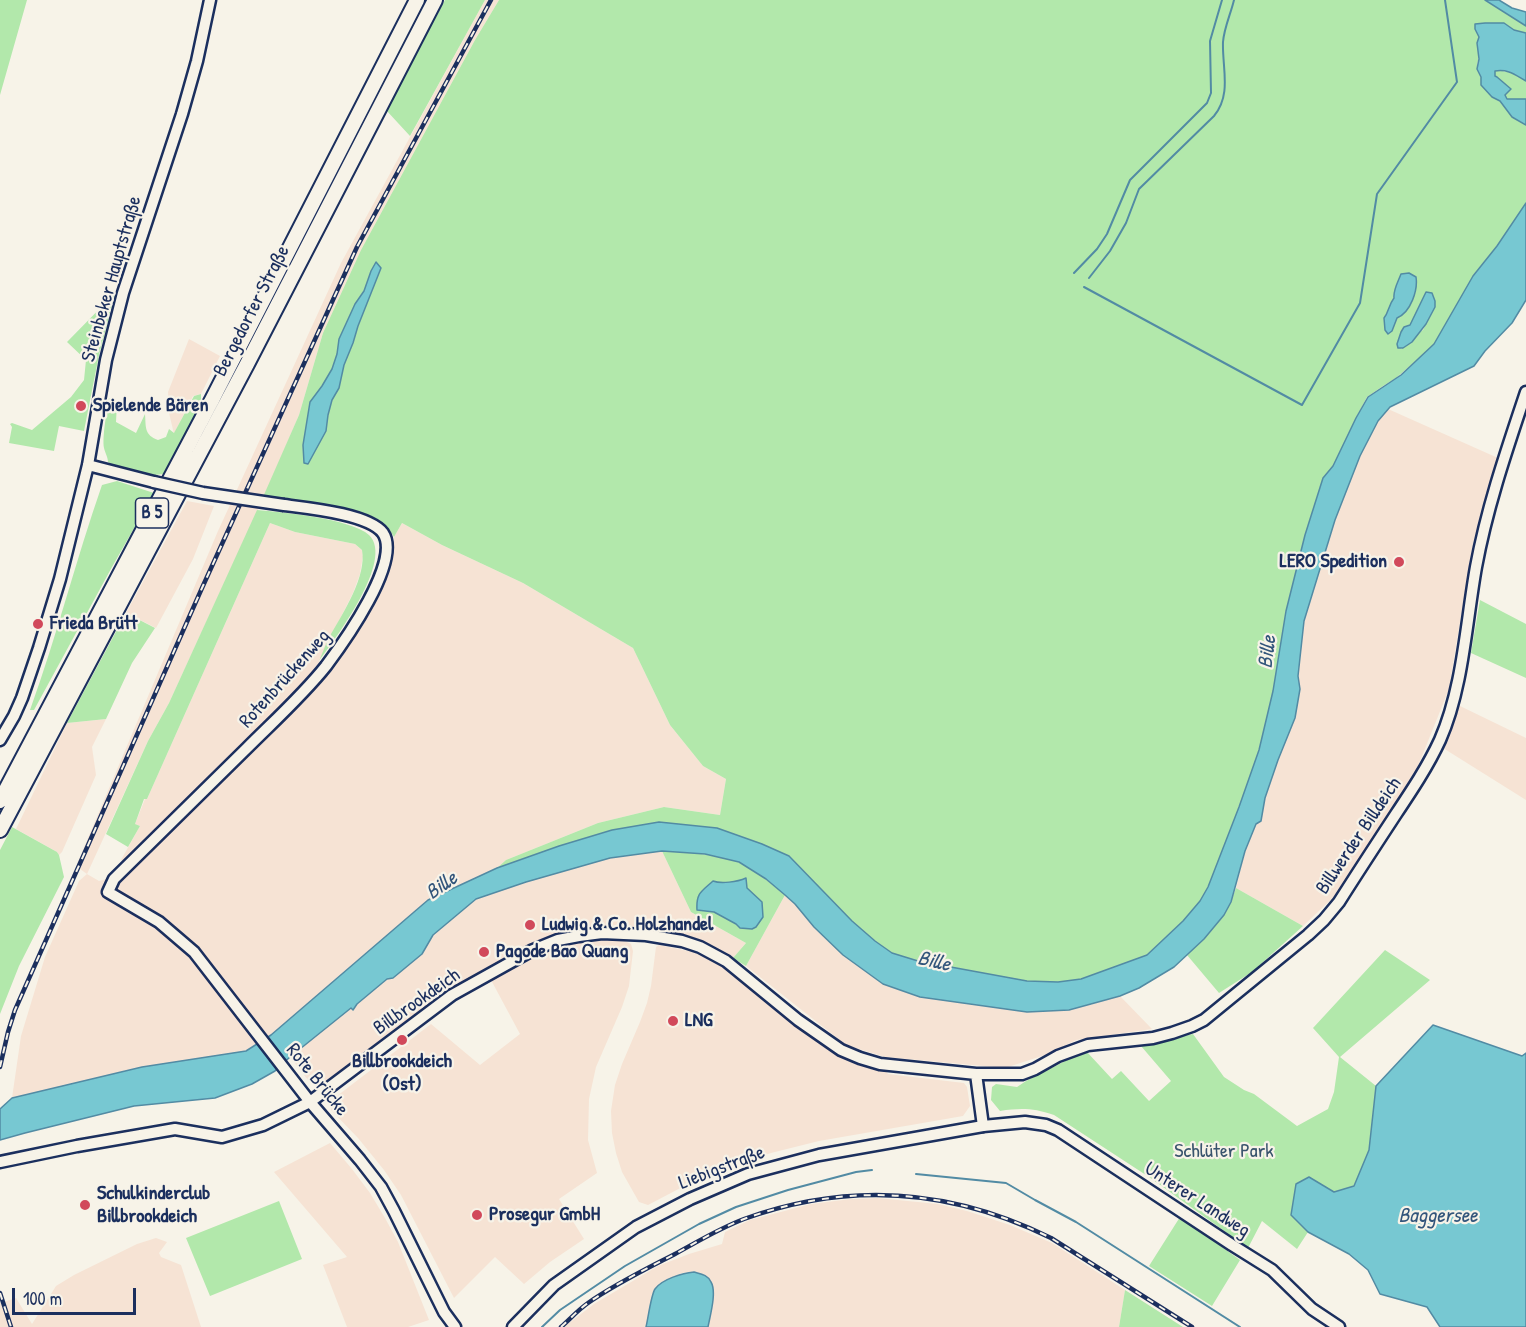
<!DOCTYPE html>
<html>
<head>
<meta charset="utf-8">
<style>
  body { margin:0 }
  #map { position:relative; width:1526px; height:1327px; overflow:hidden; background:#f7f3e8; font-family:"Patrick Hand",sans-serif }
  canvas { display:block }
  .scale { position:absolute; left:12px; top:1288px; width:124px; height:27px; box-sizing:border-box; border:3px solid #1b2f5e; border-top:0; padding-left:8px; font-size:18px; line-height:21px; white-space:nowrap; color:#1b2f5e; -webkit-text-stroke:4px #f7f3e8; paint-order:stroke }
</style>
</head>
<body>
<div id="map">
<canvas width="1526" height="1327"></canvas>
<div class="scale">100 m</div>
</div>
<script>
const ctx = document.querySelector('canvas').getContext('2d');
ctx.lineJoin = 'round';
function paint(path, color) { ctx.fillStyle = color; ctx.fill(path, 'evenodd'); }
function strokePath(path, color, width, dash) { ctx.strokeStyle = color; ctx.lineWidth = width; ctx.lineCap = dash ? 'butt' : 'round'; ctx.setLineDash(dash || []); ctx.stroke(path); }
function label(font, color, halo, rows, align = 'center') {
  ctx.font = font + ' "Patrick Hand",sans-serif'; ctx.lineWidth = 4.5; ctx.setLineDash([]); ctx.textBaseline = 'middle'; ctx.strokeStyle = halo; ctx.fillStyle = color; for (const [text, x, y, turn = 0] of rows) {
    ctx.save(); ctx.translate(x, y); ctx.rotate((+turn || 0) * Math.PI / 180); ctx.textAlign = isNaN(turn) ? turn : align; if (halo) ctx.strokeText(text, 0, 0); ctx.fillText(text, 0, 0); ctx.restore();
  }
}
paint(new Path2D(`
  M 485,0 L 499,0 L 475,40 L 361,250 L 323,333 L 299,415 L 269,486 L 169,703 L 148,741 L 87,874 L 99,881 L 107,879 L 124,862 L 121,860 L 140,826 L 135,824 L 145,799 L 147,799 L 270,523 L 295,532 L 355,544 L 362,550 L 363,556 L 360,574 L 353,593 L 319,661 L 328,676 L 364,620 L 390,566 L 394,549 L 394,537 L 402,523 L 442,545 L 523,583 L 633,648 L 670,725 L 703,766 L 726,779 L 720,815 L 664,807 L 598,823 L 506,860 L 497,868 L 428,900 L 271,1035 L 246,1051 L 142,1067 L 12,1098 L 21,1036 L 45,957 L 79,881 L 87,874 L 80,869 L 81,867 L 77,864 L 218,531 L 341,263 Z
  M 189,339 L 220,356 L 201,394 L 193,396 L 174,434 L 169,413 L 168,392 Z
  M 1388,409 L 1498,458 L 1473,543 L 1449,689 L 1416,771 L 1337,894 L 1303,926 L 1236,888 L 1245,851 L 1256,823 L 1261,821 L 1265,798 L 1278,760 L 1295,718 L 1300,689 L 1298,676 L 1304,621 L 1335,520 L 1360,456 L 1378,421 Z
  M 187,501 L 214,506 L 193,559 L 156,628 L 126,613 Z
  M 1458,705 L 1526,738 L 1526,800 L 1443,748 Z
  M 106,719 L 92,747 L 96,775 L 62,852 L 59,855 L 57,852 L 16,829 L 67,723 Z
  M 662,851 L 691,912 L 746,943 L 733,958 L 705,943 L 681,935 L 652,929 L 626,926 L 602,926 L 579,929 L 558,934 L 538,941 L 446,991 L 325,1082 L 308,1080 L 290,1057 L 351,1008 L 353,1009 L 357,1004 L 387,979 L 394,978 L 428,944 L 433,935 L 476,899 L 526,882 L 610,858 Z
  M 785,895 L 795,904 L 814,927 L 843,955 L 920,997 L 1027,1012 L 1093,1004 L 1120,996 L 1152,1029 L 1076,1040 L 1048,1054 L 1005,1068 L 885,1057 L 846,1045 L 746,966 Z
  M 596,940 L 623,940 L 631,944 L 633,951 L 629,986 L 622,1007 L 596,1067 L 589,1099 L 588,1140 L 597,1173 L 559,1199 L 584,1239 L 550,1262 L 524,1284 L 495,1257 L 454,1298 L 401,1195 L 384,1170 L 358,1138 L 331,1110 L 333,1099 L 431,1024 L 480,1065 L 520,1034 L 491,980 L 550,950 L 579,942 Z
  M 659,945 L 693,952 L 729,970 L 799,1029 L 839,1055 L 862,1066 L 886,1071 L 888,1074 L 964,1083 L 967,1087 L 970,1106 L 963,1116 L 819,1141 L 771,1153 L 729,1167 L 690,1183 L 648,1205 L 639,1202 L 622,1172 L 616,1153 L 612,1133 L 611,1111 L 615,1085 L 622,1064 L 640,1022 L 647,1003 L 651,986 L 656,947 Z
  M 330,1143 L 352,1169 L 370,1193 L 385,1218 L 398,1242 L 429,1320 L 408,1327 L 347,1327 L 323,1265 L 347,1257 L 274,1172 Z
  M 878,1198 L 938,1204 L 967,1211 L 1010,1225 L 1052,1243 L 1125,1290 L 1119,1327 L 708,1327 L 713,1297 L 705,1275 L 694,1272 L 682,1273 L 662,1283 L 654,1289 L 646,1327 L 564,1327 L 594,1304 L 658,1266 L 689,1254 L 722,1244 L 725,1232 L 750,1220 L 811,1204 L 851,1199 Z
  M 156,1238 L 167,1242 L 159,1253 L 161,1257 L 181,1265 L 201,1327 L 0,1327 L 0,1303 L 16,1298 L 32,1324 L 56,1286 L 74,1275 L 137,1244 Z`), '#f6e3d4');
paint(new Path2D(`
  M 0,0 L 27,0 L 0,95 Z
  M 445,0 L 485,0 L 410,136 L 386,110 Z
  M 499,0 L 1489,0 L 1526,16 L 1526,33 L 1514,30 L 1501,23 L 1476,24 L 1475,29 L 1479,37 L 1477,43 L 1479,55 L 1477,66 L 1481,77 L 1481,85 L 1500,101 L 1512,117 L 1526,125 L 1526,222 L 1435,344 L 1396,378 L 1383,386 L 1367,397 L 1356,418 L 1333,466 L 1323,478 L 1305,535 L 1286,611 L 1273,691 L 1259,750 L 1239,807 L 1208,888 L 1200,901 L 1183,921 L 1147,955 L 1081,980 L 1058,982 L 1027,981 L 918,961 L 892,953 L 875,941 L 852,921 L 789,856 L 762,844 L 717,828 L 559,846 L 497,868 L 506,860 L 598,823 L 664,807 L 720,815 L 726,779 L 703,766 L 670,725 L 633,648 L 523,583 L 442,545 L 402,523 L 394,537 C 387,525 381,520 369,515 L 263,497 L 299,415 L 323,333 L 361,250 L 475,40 ZM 1426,292 L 1428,320 L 1423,330 L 1419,332 L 1414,339 L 1401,349 L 1398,340 L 1410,325 Z
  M 1497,70 L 1513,73 L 1526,81 L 1526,99 L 1507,99 L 1505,95 L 1511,89 L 1497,77 L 1495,76 L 1495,71 Z
  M 115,293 L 99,355 L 84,431 L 59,426 L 54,451 L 9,443 L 12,427 L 10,424 L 12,423 L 32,430 L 71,397 L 84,380 L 86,360 L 67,342 Z
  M 201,394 L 201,403 L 164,474 L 154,475 L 113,465 L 108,462 C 108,457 105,453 104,448 C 102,437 107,410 109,398 L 117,403 L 116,422 L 136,433 L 145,414 C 146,427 144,435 158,440 L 166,437 L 169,429 L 174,433 L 194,396 Z
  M 117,481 L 154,493 L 112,567 L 34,710 L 30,710 C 57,636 76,559 102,485 Z
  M 257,510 C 282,512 352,519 369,535 C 395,560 335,639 319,661 C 323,652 326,643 331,634 C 343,613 367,576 362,550 L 355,544 L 295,532 L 270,523 L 147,799 L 144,799 L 135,824 L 140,826 L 128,847 L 106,834 L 148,741 L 169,703 Z
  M 1480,600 L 1526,624 L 1526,678 L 1471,653 Z
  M 126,613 L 155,628 L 132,663 L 106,719 L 67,723 Z
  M 12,827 L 57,852 L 59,855 L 64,877 L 19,966 L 0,1014 L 0,850 Z
  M 662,851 C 688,853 714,853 738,862 C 754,868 771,884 785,895 L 746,966 L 733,958 L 746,943 L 691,912 Z
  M 1236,888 L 1303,926 L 1252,972 L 1219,993 L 1187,955 C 1208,935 1226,917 1236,888 Z
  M 1385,950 L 1430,980 L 1340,1057 L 1376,1086 L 1369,1150 L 1354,1186 L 1334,1192 L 1309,1177 L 1291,1215 L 1308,1232 L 1297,1249 L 1262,1221 L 1248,1248 L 1149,1177 L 1054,1115 C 1033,1108 1021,1108 1000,1111 L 991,1100 L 992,1087 L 996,1084 L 1017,1087 L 1026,1081 L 1075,1056 L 1087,1052 L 1112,1079 L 1121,1071 L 1149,1101 L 1171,1081 L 1141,1046 L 1193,1034 L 1224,1077 L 1244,1090 L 1254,1094 L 1297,1126 L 1328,1109 L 1334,1092 L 1339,1057 L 1313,1028 Z
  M 279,1201 L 302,1259 L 210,1296 L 186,1238 Z
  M 1180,1217 L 1240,1260 L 1212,1306 L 1149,1266 Z
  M 1125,1290 L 1183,1327 L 1119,1327 Z`), '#b2e8ab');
const water = new Path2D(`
  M 1485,0 L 1499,0 L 1512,8 L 1526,12 L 1526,26 Z
  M 1485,23 L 1504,23 L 1514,30 L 1526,33 L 1526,81 C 1515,75 1509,69 1495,71 L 1495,76 L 1497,77 L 1511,89 L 1505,95 L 1507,99 L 1526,99 L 1526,125 L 1512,117 L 1500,101 L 1492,97 L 1481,85 L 1481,77 L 1477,69 L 1479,59 L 1477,43 L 1479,37 L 1475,29 L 1475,24 Z
  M 1526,203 L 1526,300 L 1512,323 L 1485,351 L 1474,366 L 1390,407 L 1378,421 L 1360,456 L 1335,520 L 1304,621 L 1298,676 L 1300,689 L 1295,718 L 1278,760 L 1265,798 L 1261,821 L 1256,824 L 1245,851 L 1231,902 L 1224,915 L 1204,939 L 1174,967 L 1139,988 L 1120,996 L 1069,1010 L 1027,1012 L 920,997 L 883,984 L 843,955 L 814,927 L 795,904 L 785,895 L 766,879 L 739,862 L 705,854 L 662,851 L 610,858 L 526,882 L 476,899 L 433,935 L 422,954 L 393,978 L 387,979 L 357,1004 L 353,1010 L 351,1008 L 290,1057 L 275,1071 L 252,1084 L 215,1098 L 134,1106 L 25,1133 L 0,1140 L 0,1109 L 12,1098 L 142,1067 L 246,1051 L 271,1035 L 428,900 L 497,868 L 559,846 L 612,830 L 659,822 L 717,828 L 762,844 L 789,856 L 852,921 L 875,941 L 892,953 L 918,961 L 1027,981 L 1058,982 L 1081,979 L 1147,955 L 1183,921 L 1200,901 L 1208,887 L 1239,807 L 1259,750 L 1273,691 L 1286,611 L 1305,535 L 1323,478 L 1333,466 L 1356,418 L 1368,397 L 1401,375 L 1434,344 L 1473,276 L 1497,246 Z
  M 376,262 L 381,268 L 358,326 L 353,343 L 344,365 L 339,388 L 332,400 L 328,415 L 326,431 L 308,464 L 304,463 L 303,445 L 310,402 L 322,386 L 332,369 L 337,354 L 339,339 L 355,304 L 364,291 L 371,271 Z
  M 1409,273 L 1416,277 C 1418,290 1411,312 1397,318 L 1392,331 L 1388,334 L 1385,330 L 1384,318 C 1389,312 1388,306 1394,298 C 1393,290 1398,282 1401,274 Z
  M 1426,292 L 1432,293 L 1435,301 L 1435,307 L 1426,324 L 1412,342 L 1403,348 L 1398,348 L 1397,344 L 1401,332 L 1404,327 L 1410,325 Z
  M 746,878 L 747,888 L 762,902 L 763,917 L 756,927 L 752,929 L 740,928 L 736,924 L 714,912 L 697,910 C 696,893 701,892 713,881 C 721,884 737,882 746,878 Z
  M 1433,1025 L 1522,1056 L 1526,1053 L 1526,1327 L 1440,1327 L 1427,1307 L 1380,1294 L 1368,1270 L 1349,1254 L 1308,1232 L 1291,1215 L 1296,1184 L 1309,1177 L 1334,1192 L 1354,1186 L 1369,1150 L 1376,1086 Z
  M 694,1272 C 701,1274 708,1275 711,1282 C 717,1292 710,1316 708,1327 L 646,1327 C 648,1319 651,1295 655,1289 C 662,1279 683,1273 694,1272 Z`);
paint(water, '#77c8d2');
strokePath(water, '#528ba4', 1.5);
strokePath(new Path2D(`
  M 1074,273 L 1097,249 L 1107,234 L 1130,180 L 1207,103 L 1211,93 L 1210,41 L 1222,0
  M 1089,278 L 1110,251 L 1126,223 L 1139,189 L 1214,116 C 1232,94 1222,68 1223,42 C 1224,28 1231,13 1234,0
  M 1084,287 L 1302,405 L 1360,303 L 1377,194 L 1457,82 L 1445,0
  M 916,1174 L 1006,1183 L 1035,1200 L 1076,1222 L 1240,1327
  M 542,1327 L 560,1310 L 625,1266 L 699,1224 L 736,1207 L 788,1190 L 856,1172 L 872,1170`), '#528ba4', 2);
const tertiary = new Path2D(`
  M 88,465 L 154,482
  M 284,505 C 307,508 369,514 383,533 C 402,561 344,642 326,666 C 303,695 274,721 247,748 C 203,791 159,835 114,879 L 108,892 L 159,922 L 194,952 L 310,1102 L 360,1160 L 381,1187 L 394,1211 L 444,1312 L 455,1327
  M 0,740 L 14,716 L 22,698 L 39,648 L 60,579 L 88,465 L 106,360 L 123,293 L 182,114 L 197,61 L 210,0
  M 976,1074 L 983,1126
  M 0,1162 L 77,1146 L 175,1129 L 222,1137 L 263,1125 L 310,1102 L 452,995 L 531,951 L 558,940 L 579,936 L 602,933 L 646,935 L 682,941 L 700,947 L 726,961 L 798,1020 L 841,1050 L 860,1058 L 880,1064 L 976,1074 L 1022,1074 L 1035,1069 L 1058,1056 L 1088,1045 L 1153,1038 L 1172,1033 L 1192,1026 L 1204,1020 L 1308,935 L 1324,920 L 1339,902 C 1358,872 1377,843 1396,814 C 1412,790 1428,766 1440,740 C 1463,688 1466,623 1476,567 C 1487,507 1507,449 1526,392`);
const secondary = new Path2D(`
  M 513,1327 L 554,1285 L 636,1227 L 690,1199 L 748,1174 L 819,1155 L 983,1126 L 1025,1122 L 1046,1125 L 1058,1130 L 1232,1245 L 1272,1270 L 1312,1309 L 1339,1327`);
const trunk = new Path2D(`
  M 0,801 L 212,400 L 417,0
  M 0,830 L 247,364 L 435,0`);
strokePath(tertiary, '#1b2f5e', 15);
strokePath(secondary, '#1b2f5e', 15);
strokePath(trunk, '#1b2f5e', 18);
strokePath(tertiary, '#f7f3e8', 10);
strokePath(secondary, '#f7f3e8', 10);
strokePath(trunk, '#f7f3e8', 14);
const rail = new Path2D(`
  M 0,1067 L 8,1032 L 15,1010 L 202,588 L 357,247 L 491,0
  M 0,1293 L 11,1327
  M 561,1327 C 570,1319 578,1310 588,1303 C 615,1284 646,1269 675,1254 C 697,1242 720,1228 744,1219 C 849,1181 952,1189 1051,1238 L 1192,1327`);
strokePath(rail, '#1b2f5e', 4.5);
strokePath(rail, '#f7f3e8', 2, [7]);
const tertiaryBridge = new Path2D(`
  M 154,482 L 203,493 L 284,505`);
strokePath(tertiaryBridge, '#1b2f5e', 15, []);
strokePath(tertiaryBridge, '#f7f3e8', 10);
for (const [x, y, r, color] of [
  [81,406,6,"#d1495b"],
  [1399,562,6,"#d1495b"],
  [38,624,6,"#d1495b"],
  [530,925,6,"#d1495b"],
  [484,952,6,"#d1495b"],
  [673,1021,6,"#d1495b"],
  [402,1040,6,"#d1495b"],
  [85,1205,6,"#d1495b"],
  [477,1215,6,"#d1495b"]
]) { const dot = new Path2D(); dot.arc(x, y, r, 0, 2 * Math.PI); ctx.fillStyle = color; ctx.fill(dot); strokePath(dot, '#f7f3e8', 2); }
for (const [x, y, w] of [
  [152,513,33]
]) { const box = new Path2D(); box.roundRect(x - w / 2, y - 15, w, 30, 4.5); ctx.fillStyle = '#f7f3e8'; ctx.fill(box); strokePath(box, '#1b2f5e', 1.5); }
label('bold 18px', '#1b2f5e', null, [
  ["B 5",152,513]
]);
label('20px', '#1b2f5e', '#f7f3e8', [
  ["Steinbeker Hauptstraße",112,279,-74],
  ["Bergedorfer Straße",252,311,-63],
  ["Rotenbrückenweg",285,679,-48],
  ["Billwerder Billdeich",1359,836,-56],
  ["Billbrookdeich",417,1002,-35],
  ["Rote Brücke",317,1080,51],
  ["Liebigstraße",722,1168,-21],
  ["Unterer Landweg",1197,1200,33]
]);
label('bold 20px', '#1b2f5e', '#f7f3e8', [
  ["Spielende Bären",93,406],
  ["LERO Spedition",1387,562,"right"],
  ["Frieda Brütt",50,624],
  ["Ludwig & Co. Holzhandel",542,925],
  ["Pagode Bao Quang",496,952],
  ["LNG",685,1021],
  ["Billbrookdeich",402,1062,"center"],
  ["(Ost)",402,1085,"center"],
  ["Schulkinderclub",97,1194],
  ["Billbrookdeich",97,1217],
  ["Prosegur GmbH",489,1215]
], 'left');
label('20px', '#39546d', '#f7f3e8', [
  ["Schlüter Park",1224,1152]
]);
label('italic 21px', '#32557b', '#f7f3e8', [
  ["Bille",1268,652,-83],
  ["Bille",442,886,-35],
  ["Bille",934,962,13],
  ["Baggersee",1438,1216]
]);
</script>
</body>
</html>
